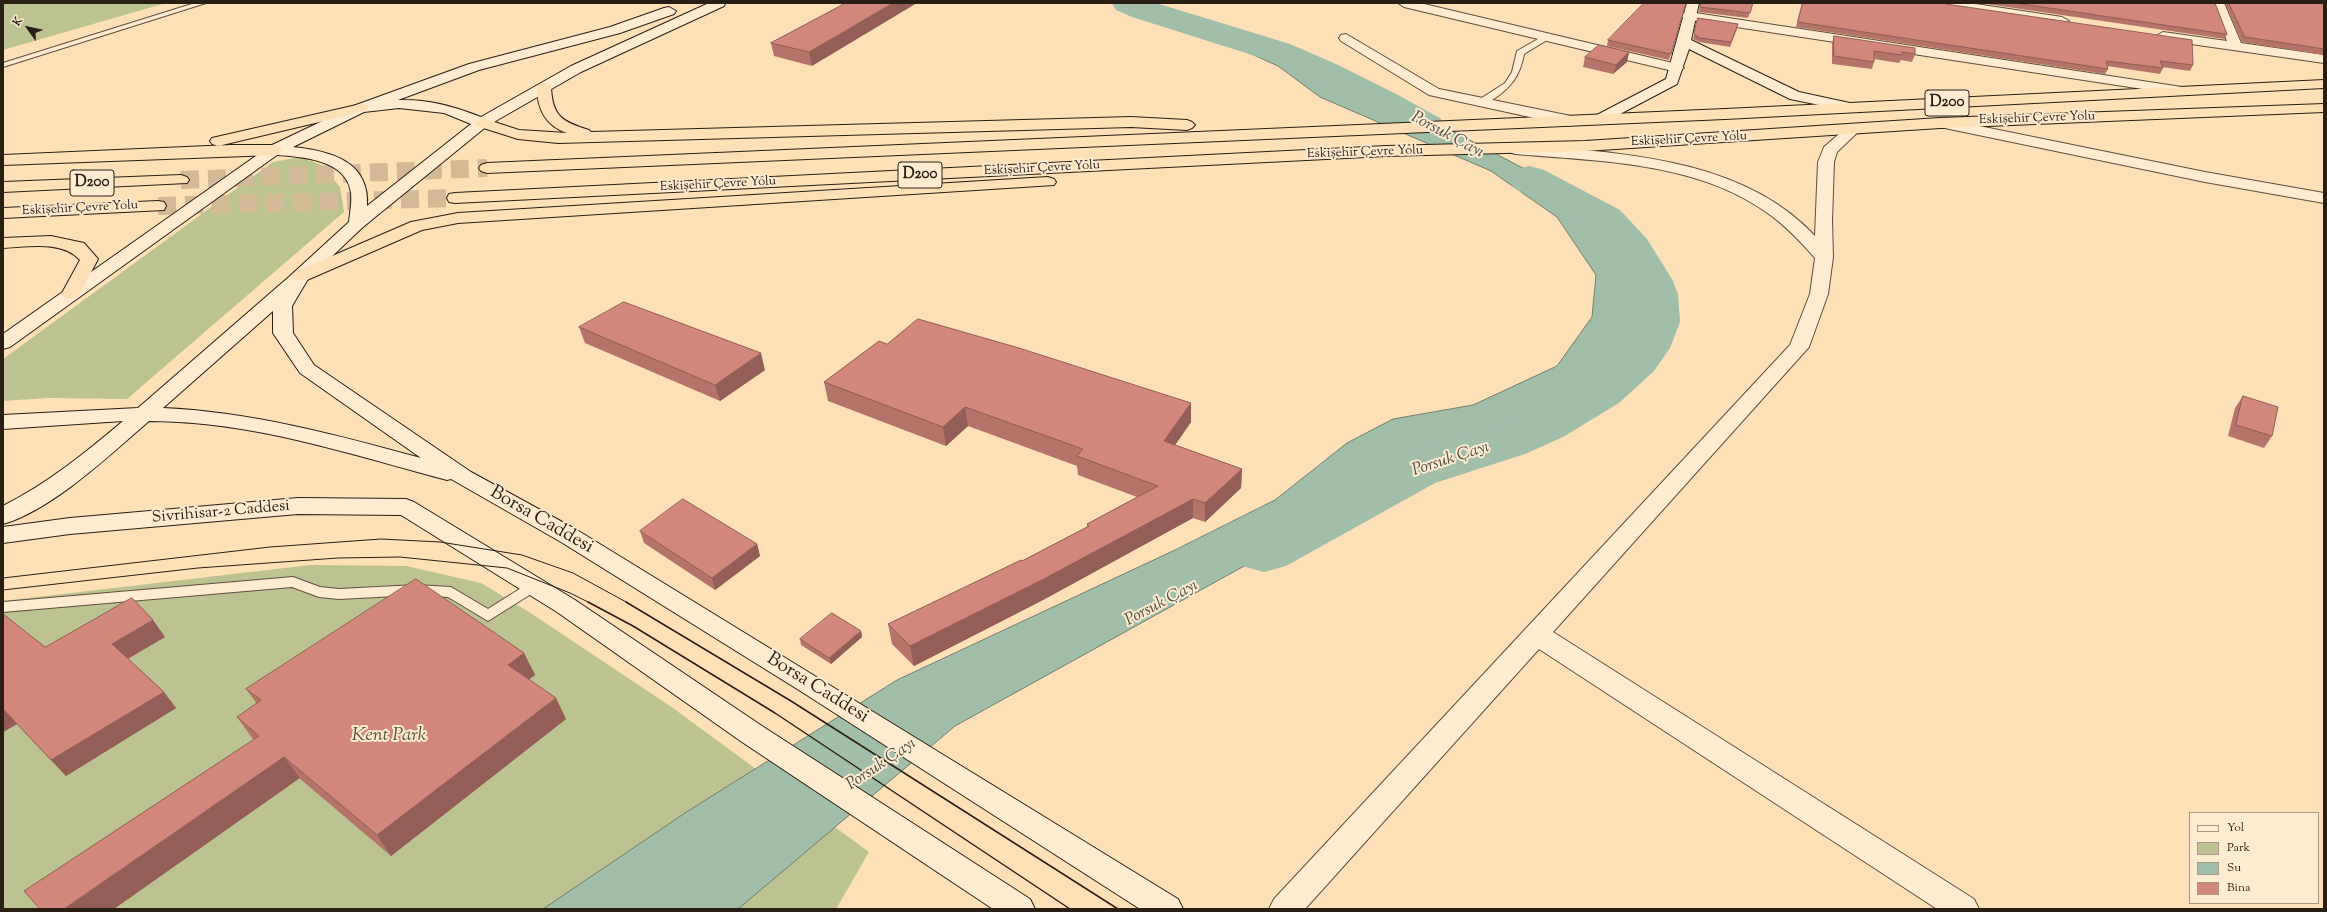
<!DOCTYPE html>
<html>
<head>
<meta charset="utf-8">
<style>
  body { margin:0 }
  #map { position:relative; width:2327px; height:912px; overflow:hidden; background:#fee0b7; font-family:"Sorts Mill Goudy",serif }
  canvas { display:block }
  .frame { position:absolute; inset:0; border:4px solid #281e13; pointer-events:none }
  .legend { position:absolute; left:2189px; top:812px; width:130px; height:92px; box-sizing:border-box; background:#feebd0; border:1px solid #a89984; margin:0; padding:5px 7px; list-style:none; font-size:12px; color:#281e13 }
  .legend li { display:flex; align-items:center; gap:8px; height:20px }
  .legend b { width:20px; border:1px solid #a89984 }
  .north { position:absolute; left:8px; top:8px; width:40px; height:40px; -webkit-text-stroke:3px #feebd0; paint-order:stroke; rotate:303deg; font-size:11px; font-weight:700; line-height:16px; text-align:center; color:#281e13 }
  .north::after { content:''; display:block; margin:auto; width:14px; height:18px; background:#281e13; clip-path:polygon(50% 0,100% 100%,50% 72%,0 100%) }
</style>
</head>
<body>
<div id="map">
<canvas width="2327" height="912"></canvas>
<div class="frame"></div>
<ul class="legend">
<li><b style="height:5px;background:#feebd0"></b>Yol</li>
<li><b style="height:11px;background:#bdc390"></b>Park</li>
<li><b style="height:11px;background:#a1bea9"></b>Su</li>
<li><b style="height:11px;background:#d1877a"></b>Bina</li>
</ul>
<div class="north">K</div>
</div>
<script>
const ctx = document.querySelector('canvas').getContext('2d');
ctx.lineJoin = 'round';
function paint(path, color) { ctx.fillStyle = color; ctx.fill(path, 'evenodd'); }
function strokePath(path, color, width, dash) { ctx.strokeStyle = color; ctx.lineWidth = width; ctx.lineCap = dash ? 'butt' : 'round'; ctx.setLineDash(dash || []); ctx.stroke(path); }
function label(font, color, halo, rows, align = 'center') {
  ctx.font = font + ' "Sorts Mill Goudy",serif'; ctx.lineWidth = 4; ctx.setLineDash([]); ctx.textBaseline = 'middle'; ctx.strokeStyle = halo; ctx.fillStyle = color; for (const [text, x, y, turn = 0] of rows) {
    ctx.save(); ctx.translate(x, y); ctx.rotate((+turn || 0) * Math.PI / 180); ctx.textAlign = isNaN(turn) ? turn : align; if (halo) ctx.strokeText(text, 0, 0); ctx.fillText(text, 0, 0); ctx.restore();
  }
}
paint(new Path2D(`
  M 3,3 L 166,3 L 3,50 Z
  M 300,157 L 321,165 L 340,187 L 344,212 L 127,399 L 47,398 L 3,401 L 3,359 L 273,162 Z
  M 310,565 L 406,566 L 481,583 L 529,612 L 673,708 L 869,852 L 836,909 L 3,909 L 3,601 Z`), '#bdc390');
const water = new Path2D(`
  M 1111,3 L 1148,3 L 1288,53 L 1324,77 L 1401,104 L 1580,198 L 1621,240 L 1643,302 L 1645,341 L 1524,439 L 1390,463 L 1322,523 L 955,726 L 738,909 L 543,909 L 688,811 L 897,680 L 1175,550 L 1275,500 L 1347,443 L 1393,419 L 1473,405 L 1557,366 L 1592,317 L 1596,275 L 1557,217 L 1491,171 L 1320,97 L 1278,66 L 1236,47 Z`);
paint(water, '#a1bea9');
strokePath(water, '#717e6d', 1);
paint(new Path2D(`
  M 1112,3 L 1156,3 L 1290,44 L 1334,63 L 1398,95 L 1440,118 L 1446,126 L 1440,134 L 1426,138 L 1412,134 L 1329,89 L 1265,59 L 1132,17 L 1116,10 Z
  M 1529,166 L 1544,170 L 1620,210 L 1647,239 L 1672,279 L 1678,294 L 1680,322 L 1670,348 L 1654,371 L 1619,403 L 1563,437 L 1525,454 L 1435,483 L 1286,566 L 1264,572 L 1242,566 L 1234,551 L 1242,536 L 1395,457 L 1485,430 L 1525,413 L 1581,381 L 1618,349 L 1630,322 L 1630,294 L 1626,279 L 1611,254 L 1590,228 L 1514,188 L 1508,179 L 1514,170 Z`), '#a1bea9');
strokePath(new Path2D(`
  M 181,180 L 487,168
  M 158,206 L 455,198`), '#d3b996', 18, [18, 9]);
const lane = new Path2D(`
  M 195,3 L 206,3 L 3,67 L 3,63 Z
  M 1545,35 L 1552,37 L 1524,54 C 1520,76 1511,88 1492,100 C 1487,102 1483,106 1477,105 L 1477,101 L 1505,83 L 1512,72 L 1517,51 Z
  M 293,577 L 320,587 L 339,589 L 416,585 L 451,587 L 488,609 L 529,583 L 539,583 L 541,586 L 539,589 L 488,621 L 448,597 L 416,595 L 339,599 L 319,597 L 292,587 L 3,612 L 3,602 Z`);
const street = new Path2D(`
  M 1398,3 L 1420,3 L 1677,64 L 1684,68 L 1677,72 L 1404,7 Z
  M 1938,3 L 1969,3 L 2062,17 L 2069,21 L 2062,25 L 1944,7 Z
  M 2212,3 L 2224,3 L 2241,43 L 2324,55 L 2324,63 L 2163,40 L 2156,36 L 2163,32 L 2227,41 Z
  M 1689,12 L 2182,87 L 2189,91 L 2182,95 L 1684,19 L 1682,16 L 1684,13 Z
  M 1346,34 L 1439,89 L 1571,116 L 1579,121 L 1571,126 L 1429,95 L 1341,41 L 1339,38 L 1341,35 Z
  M 1940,118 L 2205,172 L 2324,193 L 2324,203 L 2205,182 L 1935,126 L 1932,123 Z
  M 1852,125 L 1857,127 L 1860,130 L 1837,152 L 1834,162 L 1832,221 L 1833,257 L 1828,294 L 1809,347 L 1553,632 L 1974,899 L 1979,909 L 1937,909 L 1539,649 L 1305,909 L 1269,909 L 1274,899 L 1790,345 L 1810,294 L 1815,258 C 1800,241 1785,225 1766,212 C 1696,162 1598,161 1515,154 L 1509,152 L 1507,149 L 1509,146 L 1515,144 C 1616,153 1741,156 1815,236 L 1818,162 L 1824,147 L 1847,127 Z`);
const secondary = new Path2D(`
  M 709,3 L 725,3 L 724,6 L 581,72 L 487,126 L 363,227 L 308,279 L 292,306 L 293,333 L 314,365 L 471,472 L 577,530 L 1178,899 L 1183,909 L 1140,909 L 802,692 L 561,542 L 451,479 L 447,480 C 349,454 252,421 149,421 C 111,454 52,510 3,524 L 3,506 C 48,483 84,454 123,421 L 3,429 L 3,415 L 138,408 L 290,276 L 349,222 C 350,212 352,203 351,193 C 347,160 304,157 277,155 L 10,347 L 3,349 L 3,334 L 270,146 L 356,105 L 469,64 L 610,27 L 664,8 L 669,7 L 676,11 L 674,14 L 620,33 L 479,70 L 398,100 C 428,99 453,106 481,117 L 571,66 ZM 399,108 L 444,113 L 471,124 L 367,206 C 370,161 330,151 293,147 L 364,112 ZM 273,311 L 273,333 L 300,373 L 421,458 C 337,435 252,412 163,408 Z
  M 1687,3 L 1699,3 L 1691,40 L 1799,92 L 1859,105 L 1861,108 L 1854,112 L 1790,99 L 1689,49 L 1677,84 L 1603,123 L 1593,123 L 1590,120 L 1593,117 L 1666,79 Z
  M 298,498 L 406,499 L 414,502 L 575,600 L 762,726 L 1030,899 L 1035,909 L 993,909 L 742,742 L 557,612 L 401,515 L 298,514 L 70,534 L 3,543 L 3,527 L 70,518 Z`);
const highway = new Path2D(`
  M 2324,80 L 2324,88 L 1725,119 L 487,173 L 481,171 L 479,168 L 481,165 L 487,163 L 1725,109 Z
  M 544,82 L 551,86 C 552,116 562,122 589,130 L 591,132 L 1131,117 L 1187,120 L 1192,122 L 1195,125 L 1192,128 L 1187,130 L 1131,127 L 558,143 L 518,139 L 477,126 L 474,123 L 482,118 L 519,130 L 567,133 C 545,125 537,109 537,86 Z
  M 361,104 L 366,105 L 368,108 L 366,111 L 218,146 L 212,144 L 210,141 L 212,138 Z
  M 2324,104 L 2324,112 L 1940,128 L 1585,151 L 1386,156 L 455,203 L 449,202 L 447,198 L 449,194 L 455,193 L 1386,146 L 1585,141 L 1940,118 Z
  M 231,145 L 274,145 L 280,147 L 282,150 L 280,153 L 274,155 L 3,165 L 3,155 Z
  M 181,175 L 187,177 L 189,180 L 187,183 L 3,192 L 3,182 Z
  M 1048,177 L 1054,179 L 1056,182 L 1054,185 L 458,223 L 422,230 L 307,280 L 295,280 L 292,276 L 295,272 L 411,222 L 458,213 Z
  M 158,201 L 164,202 L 166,206 L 164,210 L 3,218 L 3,208 Z
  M 51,236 L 84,243 L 98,259 L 78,297 L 71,299 L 64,297 L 62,293 L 80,260 C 62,240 28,247 3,248 L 3,238 Z`);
strokePath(lane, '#5e4e3c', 2);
strokePath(street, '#5e4e3c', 2);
strokePath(secondary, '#281e13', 2);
strokePath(highway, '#281e13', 2);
paint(lane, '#feebd0');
paint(street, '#feebd0');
paint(secondary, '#feebd0');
paint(highway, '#fee0b7');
strokePath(new Path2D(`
  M 3,578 L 270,547 L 381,539 L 440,542 L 522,555 L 573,573 L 628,603
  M 3,590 L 198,568 L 338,558 L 400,557 L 507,568 L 570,593 L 590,603`), '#281e13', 1);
strokePath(new Path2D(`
  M 588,602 L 633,626 L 775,713 L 1070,909
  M 626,602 L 791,701 L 1118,909`), '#281e13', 1.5);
paint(new Path2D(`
  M 846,3 L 812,66 L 774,56 L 771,43 Z
  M 1686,3 L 1669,60 L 1607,46 L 1608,40 Z
  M 1700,3 L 1753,3 L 1748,18 L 1699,12 Z
  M 1802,3 L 1946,4 L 2193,65 L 2190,71 L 2162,67 L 2163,68 L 2160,74 L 2107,66 L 2108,69 L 2105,74 L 1796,27 Z
  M 1980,3 L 2215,3 L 2227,34 L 2225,39 Z
  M 2225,3 L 2319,3 L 2324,4 L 2324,55 L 2242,42 Z
  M 1698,18 L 1737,29 L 1730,47 L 1699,42 L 1693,39 Z
  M 1834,36 L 1915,54 L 1912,62 L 1901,60 L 1899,63 L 1874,59 L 1874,62 L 1872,69 L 1832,64 L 1832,43 Z
  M 1629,52 L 1627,62 L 1613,74 L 1583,67 L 1585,57 Z
  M 579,327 L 765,370 L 720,401 L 585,343 Z
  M 887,344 L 1191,403 L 1191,422 L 1175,445 L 1242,469 L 1241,488 L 1205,522 L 1193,518 L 1043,600 L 914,666 L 892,644 L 888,624 L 1022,561 L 1087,527 L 1087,524 L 1137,497 L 1078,475 L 1077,466 L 968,426 L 946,446 L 828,401 L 824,382 Z
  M 2243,396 L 2272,436 L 2264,448 L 2228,436 L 2235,408 Z
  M 640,531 L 757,544 L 760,556 L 715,590 L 644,543 Z
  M 3,614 L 45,647 L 165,637 L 128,659 L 176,708 L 66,776 L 17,724 L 3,732 Z
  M 861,631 L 862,637 L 831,664 L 801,645 L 800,639 Z
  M 524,653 L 535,675 L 529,679 L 566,719 L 391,856 L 252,738 L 237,717 L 257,704 L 246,689 Z`), '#b47469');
paint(new Path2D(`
  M 893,3 L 917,3 L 812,66 L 809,52 Z
  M 1629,52 L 1627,62 L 1613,74 L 1616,65 Z
  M 761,353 L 765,370 L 720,401 L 715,385 Z
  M 1191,403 L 1191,422 L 1164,461 L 1164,441 Z
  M 965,407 L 968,426 L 946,446 L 943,427 Z
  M 1242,469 L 1241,488 L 1205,522 L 1205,503 Z
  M 1193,499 L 1193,518 L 1043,600 L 914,666 L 910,646 Z
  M 757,544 L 760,556 L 715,590 L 712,578 Z
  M 153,620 L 165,637 L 125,660 L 112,644 Z
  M 861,631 L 862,637 L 831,664 L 829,658 Z
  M 524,653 L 535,675 L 519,687 L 508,665 Z
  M 164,692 L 176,708 L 66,776 L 51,760 Z
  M 556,698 L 566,719 L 391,856 L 377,835 Z
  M 3,709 L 17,724 L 3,732 Z
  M 284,757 L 300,778 L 114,909 L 64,909 Z`), '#925e55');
const building = new Path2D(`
  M 846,3 L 893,3 L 809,52 L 771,43 Z
  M 1644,3 L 1686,3 L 1671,54 L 1608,40 Z
  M 1701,3 L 1753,3 L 1750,13 L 1700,7 Z
  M 1803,3 L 1945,3 L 1946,4 L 2192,40 L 2193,65 L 2160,61 L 2163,68 L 2106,61 L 2108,69 L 1798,22 Z
  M 2015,3 L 2215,3 L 2227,34 Z
  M 2229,3 L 2319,3 L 2324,4 L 2324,49 L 2245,37 Z
  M 1698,18 L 1738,24 L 1731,42 L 1700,38 L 1694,34 Z
  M 1834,36 L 1915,48 L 1915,54 L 1902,52 L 1902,55 L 1874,51 L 1874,62 L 1834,56 Z
  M 1599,45 L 1629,52 L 1616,65 L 1585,57 Z
  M 624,302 L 761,353 L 715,385 L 579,327 Z
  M 918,319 L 1019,348 L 1191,403 L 1164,441 L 1242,469 L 1205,503 L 1193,499 L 1042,580 L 910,646 L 888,624 L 1021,560 L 1022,561 L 1089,526 L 1087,524 L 1158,486 L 1077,456 L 1083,449 L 965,407 L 943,427 L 824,382 L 879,341 L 887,344 Z
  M 2243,396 L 2278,407 L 2272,436 L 2236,425 Z
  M 683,499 L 757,544 L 712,578 L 640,531 Z
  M 416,579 L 524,653 L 508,665 L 556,698 L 377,835 L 284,757 L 64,909 L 40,909 L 24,891 L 259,736 L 237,717 L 261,700 L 246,689 Z
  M 132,598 L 153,620 L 112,644 L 164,692 L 51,760 L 3,709 L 3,614 L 45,647 Z
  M 832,613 L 861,631 L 829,658 L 800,639 Z`);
paint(building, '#d1877a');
strokePath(building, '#925e55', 1);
label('13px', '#281e13', '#feebd0', [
  ["Eskişehir Çevre Yolu",2037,119,-2],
  ["Eskişehir Çevre Yolu",1689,140,-3],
  ["Eskişehir Çevre Yolu",1365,153,-2],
  ["Eskişehir Çevre Yolu",1042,169,-3],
  ["Eskişehir Çevre Yolu",718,185,-3],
  ["Eskişehir Çevre Yolu",80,209,-3]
]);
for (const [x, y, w] of [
  [1947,103,44],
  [920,175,44],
  [92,183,44]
]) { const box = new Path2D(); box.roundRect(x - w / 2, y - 13, w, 26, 3); ctx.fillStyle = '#feebd0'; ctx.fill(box); strokePath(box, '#281e13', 1); }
label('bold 15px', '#281e13', null, [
  ["D200",1947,103],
  ["D200",920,175],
  ["D200",92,183]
]);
label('16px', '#281e13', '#feebd0', [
  ["Sivrihisar-2 Caddesi",221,513,-5]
]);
label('italic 17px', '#4c4e40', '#feebd0', [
  ["Porsuk Çayı",1447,136,28],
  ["Porsuk Çayı",1451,460,-18],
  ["Porsuk Çayı",1162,604,-28],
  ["Porsuk Çayı",882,765,-34]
]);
label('19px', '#281e13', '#feebd0', [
  ["Borsa Caddesi",541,521,30],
  ["Borsa Caddesi",817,689,32]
]);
label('italic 19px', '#555038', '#feebd0', [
  ["Kent Park",389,737]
]);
</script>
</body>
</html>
